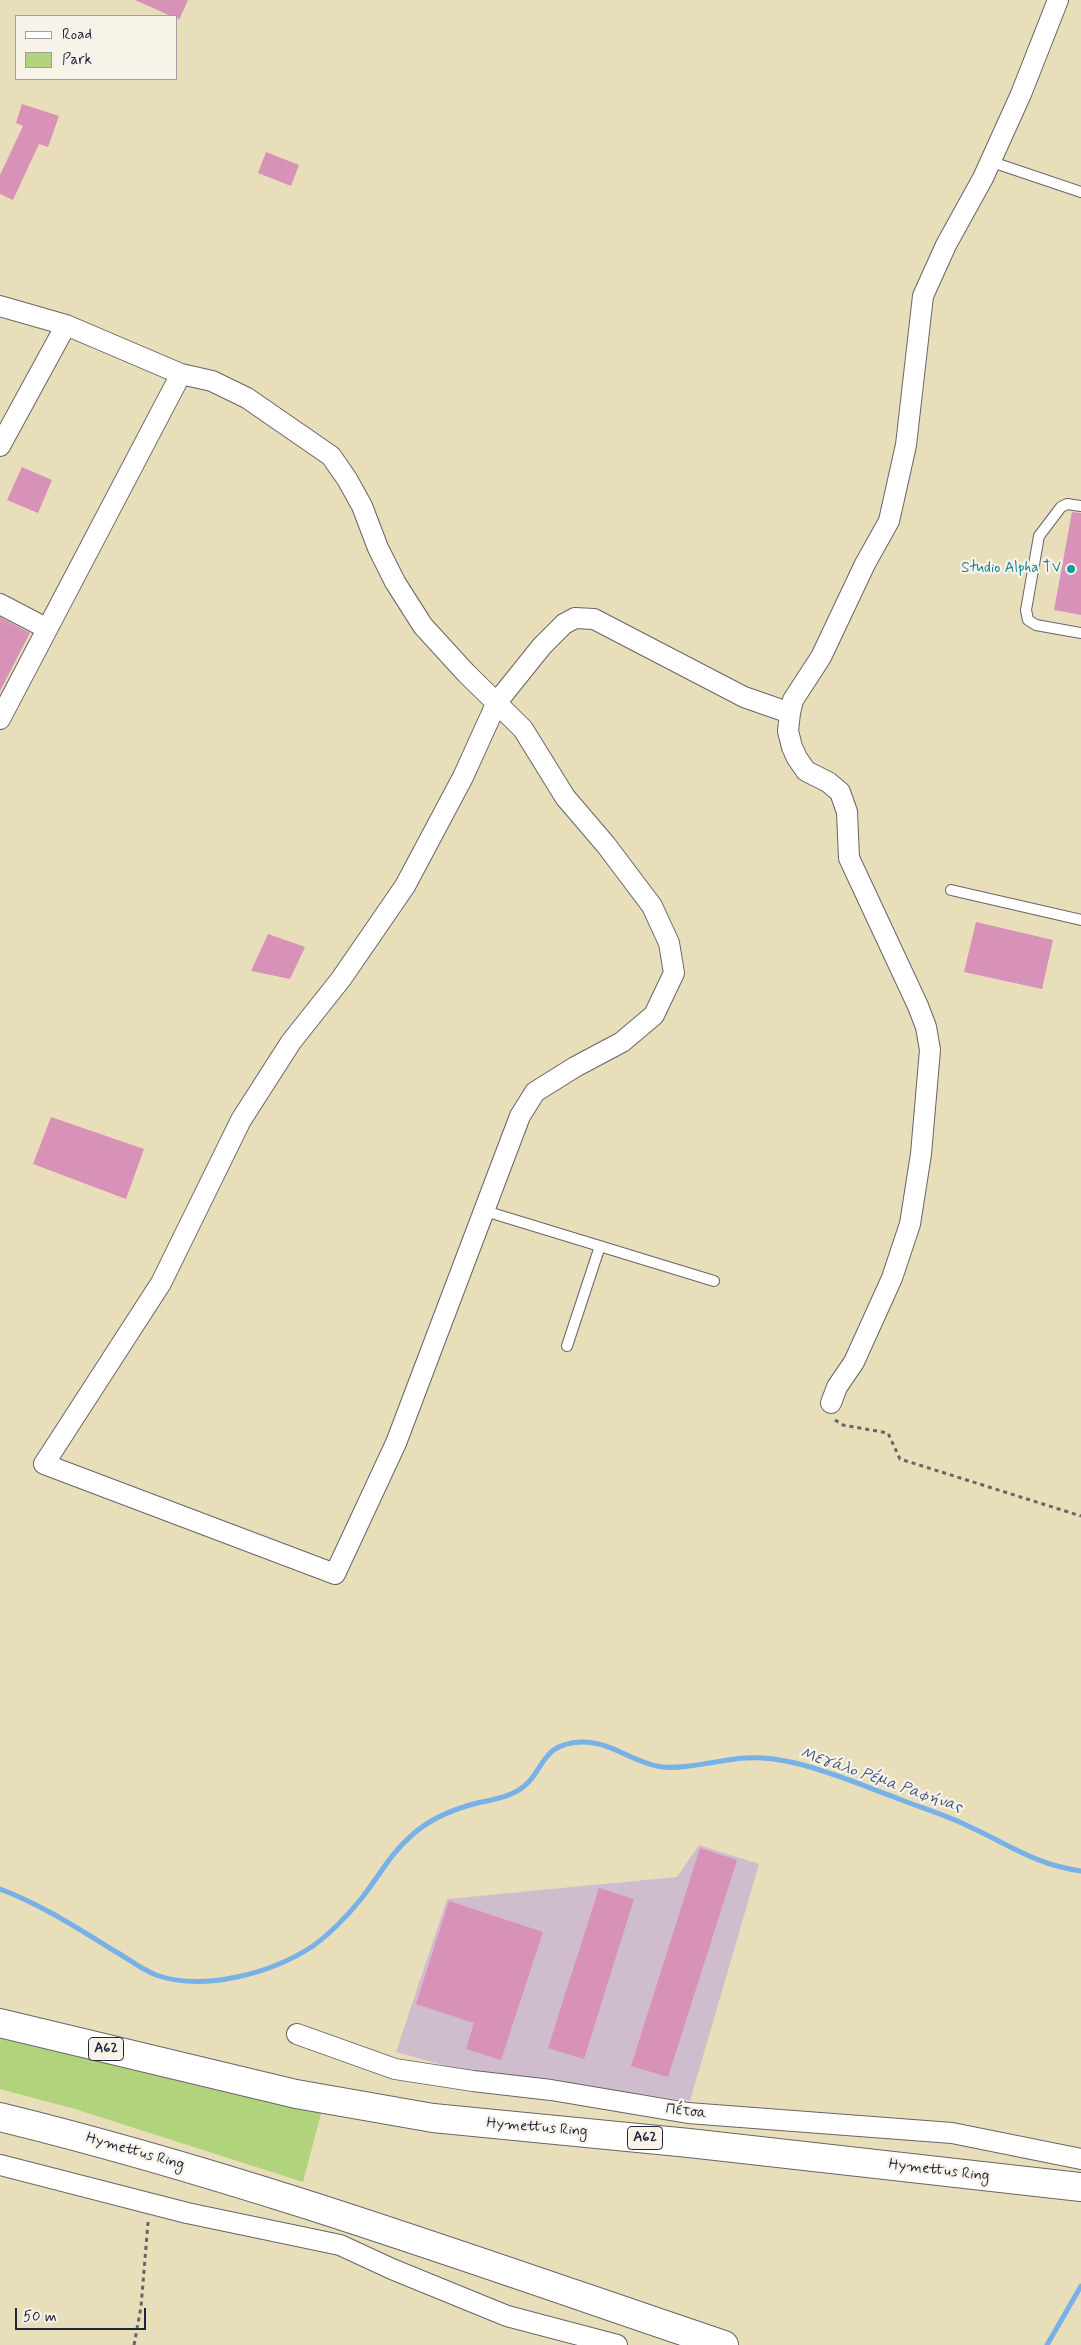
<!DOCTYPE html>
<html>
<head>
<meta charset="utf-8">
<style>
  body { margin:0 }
  #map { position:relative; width:1081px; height:2345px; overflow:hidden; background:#e9deba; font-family:Mynerve,sans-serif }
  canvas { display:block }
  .legend { position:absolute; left:15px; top:15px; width:162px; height:65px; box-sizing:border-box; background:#f7f3e8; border:1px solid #a29fa3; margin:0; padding:6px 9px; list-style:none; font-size:15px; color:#22223b }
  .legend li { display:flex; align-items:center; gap:10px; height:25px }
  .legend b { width:25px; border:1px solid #a29fa3 }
  .scale { position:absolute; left:15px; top:2308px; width:131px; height:22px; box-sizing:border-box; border:2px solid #22223b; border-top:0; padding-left:6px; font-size:15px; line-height:18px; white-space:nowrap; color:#22223b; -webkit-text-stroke:4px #f7f3e8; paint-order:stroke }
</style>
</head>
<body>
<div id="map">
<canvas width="1081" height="2345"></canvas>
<ul class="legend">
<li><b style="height:6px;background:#fff"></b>Road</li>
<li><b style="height:14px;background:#b1d37b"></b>Park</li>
</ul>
<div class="scale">50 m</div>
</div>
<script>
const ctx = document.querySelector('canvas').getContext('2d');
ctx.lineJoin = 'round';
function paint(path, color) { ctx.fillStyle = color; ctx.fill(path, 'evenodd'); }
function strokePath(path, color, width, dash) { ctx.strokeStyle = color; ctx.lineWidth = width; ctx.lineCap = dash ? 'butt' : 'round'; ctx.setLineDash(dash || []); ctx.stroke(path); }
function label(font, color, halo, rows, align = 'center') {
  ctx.font = font + ' Mynerve,sans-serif'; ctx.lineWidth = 4.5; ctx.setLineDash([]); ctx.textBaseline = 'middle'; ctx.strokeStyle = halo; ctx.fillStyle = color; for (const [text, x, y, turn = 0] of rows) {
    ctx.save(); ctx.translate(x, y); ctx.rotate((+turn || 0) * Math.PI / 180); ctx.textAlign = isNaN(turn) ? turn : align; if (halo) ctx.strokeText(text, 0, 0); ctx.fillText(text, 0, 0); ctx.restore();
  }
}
paint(new Path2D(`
  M 699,1845 L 759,1864 L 690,2101 L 454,2068 L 396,2052 L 447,1899 L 677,1877 Z`), '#cfbdce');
paint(new Path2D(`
  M 0,2035 L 206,2087 L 322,2110 L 303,2182 L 75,2109 L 0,2089 Z`), '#b1d37b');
strokePath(new Path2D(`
  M 0,1889 C 43,1905 80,1930 118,1953 C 130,1960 143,1970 156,1975 C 204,1992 272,1973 313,1946 C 331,1933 348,1915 361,1899 C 378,1878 390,1854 411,1836 C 427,1821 449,1811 470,1805 C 483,1801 498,1800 511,1794 C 547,1779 534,1744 581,1742 C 611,1741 633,1763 662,1767 C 684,1769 706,1763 728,1760 C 750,1756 774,1758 795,1763 C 829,1771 862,1785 894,1797 C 918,1807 944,1814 968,1826 C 1010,1845 1034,1864 1081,1871
  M 1047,2345 L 1081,2286`), '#77b1e8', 5);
paint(new Path2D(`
  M 135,0 L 188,0 L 179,20 L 176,16 L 171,16 Z
  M 22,104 L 59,116 L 48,147 L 39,144 L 13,200 L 0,194 L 0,175 L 23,126 L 16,123 Z
  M 266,152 L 299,165 L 291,186 L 258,173 Z
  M 22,467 L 52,480 L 38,513 L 7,500 Z
  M 1072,512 L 1081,513 L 1081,615 L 1054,610 Z
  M 0,617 L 30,633 L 0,691 Z
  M 976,922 L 1053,940 L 1042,989 L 964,972 Z
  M 268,934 L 305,947 L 290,979 L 251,971 Z
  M 51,1117 L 144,1149 L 126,1199 L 33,1164 Z
  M 700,1848 L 737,1860 L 668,2077 L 631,2066 Z
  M 599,1888 L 634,1899 L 584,2059 L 548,2048 Z
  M 449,1901 L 543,1932 L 501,2060 L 466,2049 L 474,2023 L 416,2004 Z`), '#d891b7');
const service = new Path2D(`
  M 989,161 L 1081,192
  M 1081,506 L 1067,504 L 1061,507 L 1039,536 L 1026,610 L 1028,620 L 1036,625 L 1081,633
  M 951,890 L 1081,920
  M 485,1211 L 714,1281
  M 567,1346 L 600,1246`);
const minor = new Path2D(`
  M 0,306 L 66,325 L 181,374 L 212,381 L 247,398 L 331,456 L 347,479 L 362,506 L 378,548 L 395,582 L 423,626 L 466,673 L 523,729 L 565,797 L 606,845 L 652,906 L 669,943 L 674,973 L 654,1015 L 622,1042 L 575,1067 L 535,1092 L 520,1116 L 396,1443 L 335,1574 L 44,1464 L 161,1283 L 241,1120 L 291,1042 L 341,979 L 405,886 L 463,777 L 497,702 L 542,646 L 564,624 L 575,618 L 594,619 L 744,697 L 790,713
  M 0,446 L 66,325
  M 0,604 L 46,628
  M 0,719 L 181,374
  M 831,1403 L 837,1387 L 854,1362 L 892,1278 L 910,1224 L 921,1154 L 930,1050 L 926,1027 L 918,1006 L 849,858 L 847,812 L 840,792 L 828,782 L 806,771 L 797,758 L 792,747 L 788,731 L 790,713 L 793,700 L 821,657 L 865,564 L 889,521 L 906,445 L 923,296 L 946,245 L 983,178 L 1021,94 L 1058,0
  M 297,2034 L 395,2069 L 473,2081 L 551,2090 L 688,2113 L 952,2133 L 1081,2159
  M 0,2165 L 187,2213 L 340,2245 L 392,2269 L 507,2316 L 617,2345`);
const motorway = new Path2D(`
  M 0,2023 L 296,2094 L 433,2118 L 689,2143 L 1081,2187
  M 0,2117 C 246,2177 484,2264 724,2345`);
strokePath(service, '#686467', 12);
strokePath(minor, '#686467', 22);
strokePath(motorway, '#686467', 30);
strokePath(new Path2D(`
  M 835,1420 L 843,1425 L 888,1433 L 900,1459 L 1081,1516
  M 134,2345 L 141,2307 L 148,2222`), '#686467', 3, [4, 4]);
strokePath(service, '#fff', 10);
strokePath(minor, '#fff', 20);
strokePath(motorway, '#fff', 28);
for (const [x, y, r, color] of [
  [1071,569,5,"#0f9aa8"]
]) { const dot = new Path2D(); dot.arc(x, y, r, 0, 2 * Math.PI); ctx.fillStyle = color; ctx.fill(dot); strokePath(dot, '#f7f3e8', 2); }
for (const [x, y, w] of [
  [106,2049,35],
  [645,2138,35]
]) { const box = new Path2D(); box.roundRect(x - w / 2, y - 11.5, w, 23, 4); ctx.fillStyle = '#f7f3e8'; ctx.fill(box); strokePath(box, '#22223b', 1); }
label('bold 14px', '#22223b', null, [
  ["Α62",106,2049],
  ["Α62",645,2138]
]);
label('15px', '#0d838f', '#f7f3e8', [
  ["Studio Alpha TV",1061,569]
], 'right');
label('15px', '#22223b', '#f7f3e8', [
  ["Πέτσα",686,2112,7],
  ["Hymettus Ring",537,2128,5],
  ["Hymettus Ring",135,2152,16],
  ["Hymettus Ring",939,2171,7]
]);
label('italic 16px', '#405478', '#f7f3e8', [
  ["Μεγάλο Ρέμα Ραφήνας",881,1781,19]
]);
</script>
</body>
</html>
